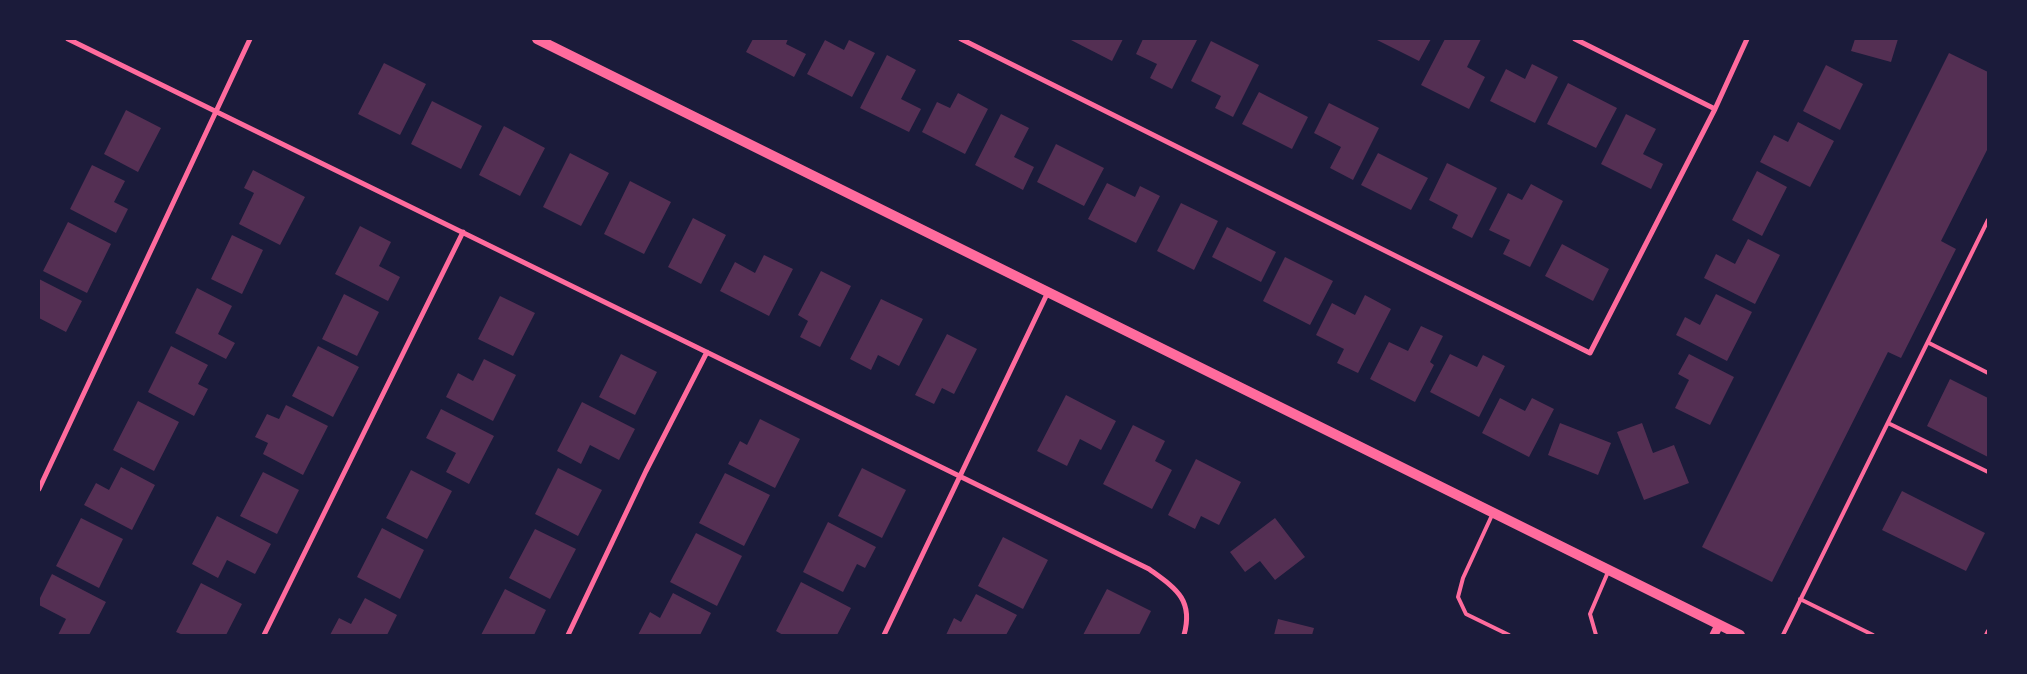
<!DOCTYPE html>
<html>
<head>
<meta charset="utf-8">
<style>
  body { margin:0 }
  #map { position:relative; width:2027px; height:674px; overflow:hidden; background:#1b1b3a; font-family:Quicksand,sans-serif }
  canvas { display:block }
  .frame { position:absolute; inset:0; border:40px solid #1b1b3a; pointer-events:none }
</style>
</head>
<body>
<div id="map">
<canvas width="2027" height="674"></canvas>
<div class="frame"></div>
</div>
<script>
const ctx = document.querySelector('canvas').getContext('2d');
ctx.lineJoin = 'round';
function paint(path, color) { ctx.fillStyle = color; ctx.fill(path, 'evenodd'); }
function strokePath(path, color, width, dash) { ctx.strokeStyle = color; ctx.lineWidth = width; ctx.lineCap = dash ? 'butt' : 'round'; ctx.setLineDash(dash || []); ctx.stroke(path); }
paint(new Path2D(`
  M 753,39 L 788,39 L 786,44 L 806,54 L 794,77 L 746,52 Z
  M 1069,39 L 1123,39 L 1112,61 Z
  M 1143,39 L 1197,40 L 1172,89 L 1150,78 L 1157,64 L 1136,54 Z
  M 1375,39 L 1431,39 L 1419,61 Z
  M 1445,39 L 1481,39 L 1467,67 L 1485,77 L 1469,109 L 1421,85 Z
  M 1855,39 L 1898,39 L 1891,62 L 1851,51 Z
  M 825,40 L 844,50 L 849,40 L 875,53 L 852,97 L 807,74 Z
  M 1211,41 L 1259,65 L 1233,117 L 1215,108 L 1221,96 L 1191,81 Z
  M 1949,53 L 1988,72 L 1988,148 L 1941,241 L 1956,249 L 1901,358 L 1888,352 L 1772,582 L 1702,547 Z
  M 887,55 L 916,70 L 901,99 L 921,109 L 909,132 L 860,108 Z
  M 384,63 L 426,84 L 400,135 L 358,114 Z
  M 1532,64 L 1558,77 L 1535,123 L 1490,101 L 1506,69 L 1525,79 Z
  M 1826,65 L 1863,84 L 1840,130 L 1803,111 Z
  M 1568,83 L 1617,108 L 1596,148 L 1547,124 Z
  M 1259,92 L 1308,117 L 1292,149 L 1242,124 Z
  M 958,93 L 988,109 L 965,154 L 922,132 L 937,102 L 950,108 Z
  M 432,101 L 482,126 L 461,169 L 411,144 Z
  M 1329,103 L 1379,128 L 1353,180 L 1330,168 L 1341,147 L 1314,133 Z
  M 126,110 L 161,128 L 138,172 L 104,154 Z
  M 1001,114 L 1029,128 L 1014,157 L 1034,167 L 1023,190 L 975,165 Z
  M 1626,114 L 1656,129 L 1643,154 L 1663,164 L 1651,189 L 1601,164 Z
  M 1798,122 L 1834,141 L 1810,187 L 1760,162 L 1774,135 L 1788,142 Z
  M 504,126 L 545,148 L 520,196 L 479,175 Z
  M 1056,144 L 1104,168 L 1084,206 L 1037,182 Z
  M 570,153 L 609,173 L 581,226 L 543,207 Z
  M 1378,153 L 1428,178 L 1411,210 L 1361,185 Z
  M 1447,163 L 1497,188 L 1472,238 L 1452,228 L 1458,215 L 1429,200 Z
  M 92,165 L 125,181 L 114,202 L 128,209 L 116,233 L 70,209 Z
  M 253,170 L 305,197 L 280,245 L 239,224 L 254,193 L 244,188 Z
  M 1757,171 L 1787,187 L 1762,236 L 1732,220 Z
  M 630,181 L 671,202 L 644,254 L 604,234 Z
  M 1107,183 L 1135,197 L 1140,186 L 1160,196 L 1136,243 L 1088,219 Z
  M 1531,184 L 1563,201 L 1530,267 L 1503,254 L 1510,240 L 1489,230 L 1508,193 L 1522,200 Z
  M 1181,203 L 1218,221 L 1194,270 L 1157,251 Z
  M 693,218 L 726,235 L 701,284 L 668,267 Z
  M 68,222 L 111,244 L 87,293 L 43,271 Z
  M 360,226 L 391,242 L 379,266 L 400,277 L 388,301 L 335,274 Z
  M 1227,227 L 1276,252 L 1261,282 L 1212,257 Z
  M 232,235 L 263,250 L 242,294 L 211,279 Z
  M 1748,239 L 1780,255 L 1755,304 L 1704,278 L 1716,254 L 1735,264 Z
  M 1562,244 L 1609,269 L 1593,301 L 1545,276 Z
  M 764,255 L 793,269 L 769,316 L 720,291 L 735,262 L 755,273 Z
  M 1285,257 L 1333,281 L 1310,325 L 1263,301 Z
  M 821,271 L 851,286 L 820,347 L 800,337 L 808,321 L 798,315 Z
  M 39,279 L 82,301 L 66,332 L 39,318 Z
  M 197,288 L 232,306 L 218,334 L 235,343 L 226,359 L 175,333 Z
  M 344,294 L 379,312 L 357,356 L 322,339 Z
  M 1716,294 L 1752,312 L 1727,361 L 1676,335 L 1685,317 L 1700,325 Z
  M 1365,295 L 1391,309 L 1358,373 L 1337,363 L 1344,349 L 1316,335 L 1332,303 L 1355,315 Z
  M 500,296 L 535,313 L 513,356 L 478,339 Z
  M 881,299 L 923,319 L 899,366 L 878,355 L 871,370 L 850,359 Z
  M 1421,326 L 1443,336 L 1430,362 L 1434,365 L 1415,402 L 1370,379 L 1389,342 L 1408,351 Z
  M 947,334 L 977,349 L 954,394 L 942,388 L 934,404 L 915,395 Z
  M 171,346 L 208,365 L 198,384 L 208,389 L 194,416 L 148,392 Z
  M 318,346 L 359,367 L 333,417 L 292,396 Z
  M 621,354 L 657,372 L 635,415 L 599,397 Z
  M 1450,354 L 1477,367 L 1483,355 L 1505,366 L 1479,417 L 1430,392 Z
  M 1689,354 L 1734,377 L 1710,425 L 1675,408 L 1689,380 L 1678,374 Z
  M 484,359 L 516,375 L 493,421 L 446,397 L 458,373 L 473,381 Z
  M 1950,379 L 1988,398 L 1988,457 L 1927,426 Z
  M 1066,395 L 1116,421 L 1101,450 L 1080,439 L 1067,466 L 1037,451 Z
  M 1500,398 L 1525,411 L 1532,398 L 1554,409 L 1529,457 L 1482,433 Z
  M 138,401 L 179,422 L 154,471 L 113,450 Z
  M 582,402 L 635,429 L 619,460 L 590,445 L 581,464 L 557,451 Z
  M 286,405 L 328,426 L 303,475 L 263,454 L 268,443 L 255,437 L 267,414 L 279,419 Z
  M 441,409 L 494,436 L 469,484 L 446,472 L 456,453 L 426,438 Z
  M 760,419 L 800,439 L 775,488 L 728,464 L 740,441 L 747,445 Z
  M 1560,423 L 1611,443 L 1598,475 L 1548,455 Z
  M 1642,423 L 1653,453 L 1674,445 L 1689,483 L 1644,500 L 1617,432 Z
  M 1133,425 L 1165,441 L 1155,461 L 1172,470 L 1152,509 L 1103,484 Z
  M 1196,459 L 1241,482 L 1219,525 L 1201,516 L 1195,529 L 1168,515 Z
  M 121,467 L 155,485 L 132,530 L 84,505 L 96,483 L 109,490 Z
  M 558,468 L 602,490 L 578,536 L 535,514 Z
  M 862,468 L 906,490 L 882,538 L 838,516 Z
  M 411,470 L 452,491 L 427,539 L 386,518 Z
  M 263,472 L 299,490 L 277,534 L 240,516 Z
  M 725,473 L 770,495 L 744,546 L 699,523 Z
  M 1902,491 L 1985,533 L 1966,571 L 1882,530 Z
  M 217,516 L 271,544 L 255,574 L 227,560 L 218,578 L 192,564 Z
  M 81,518 L 123,539 L 99,588 L 56,566 Z
  M 1275,518 L 1305,557 L 1275,580 L 1260,561 L 1245,572 L 1230,552 Z
  M 828,522 L 876,547 L 865,568 L 857,564 L 843,592 L 803,572 Z
  M 382,528 L 424,550 L 400,599 L 357,577 Z
  M 535,529 L 576,549 L 550,599 L 509,578 Z
  M 696,533 L 742,556 L 717,606 L 670,582 Z
  M 1003,537 L 1048,560 L 1023,609 L 978,586 Z
  M 52,574 L 106,602 L 89,635 L 58,635 L 66,619 L 39,605 L 39,600 Z
  M 801,582 L 851,608 L 837,635 L 783,635 L 776,631 Z
  M 201,583 L 242,604 L 226,635 L 183,635 L 176,632 Z
  M 505,589 L 546,610 L 534,635 L 481,635 Z
  M 1107,589 L 1151,611 L 1139,635 L 1083,635 Z
  M 673,593 L 711,613 L 700,635 L 638,635 L 650,612 L 660,618 Z
  M 976,594 L 1017,615 L 1006,635 L 946,635 L 954,618 L 961,622 Z
  M 365,598 L 397,615 L 387,635 L 330,635 L 339,618 L 351,624 Z
  M 1278,619 L 1314,628 L 1312,635 L 1274,635 Z`), '#542f53');
strokePath(new Path2D(`
  M 1929,343 L 1988,373
  M 1888,423 L 1988,472
  M 1493,513 L 1463,578 L 1458,597 L 1466,614 L 1509,635
  M 1800,599 L 1873,635
  M 1596,635 L 1590,614 L 1608,572
  M 1783,635 L 1988,220
  M 1986,635 L 1988,631`), '#ff6b9d', 4);
strokePath(new Path2D(`
  M 68,39 L 1149,569 C 1175,588 1194,599 1184,635
  M 961,39 L 1590,353 L 1715,109 L 1747,39
  M 1575,39 L 1715,109
  M 39,489 L 250,39
  M 264,635 L 463,232
  M 568,635 L 646,471 L 707,352
  M 884,635 L 1048,292`), '#ff6b9d', 5);
strokePath(new Path2D(`
  M 1714,635 L 1719,625`), '#ff6b9d', 9);
strokePath(new Path2D(`
  M 537,39 L 1740,635`), '#ff6b9d', 10);
</script>
</body>
</html>
